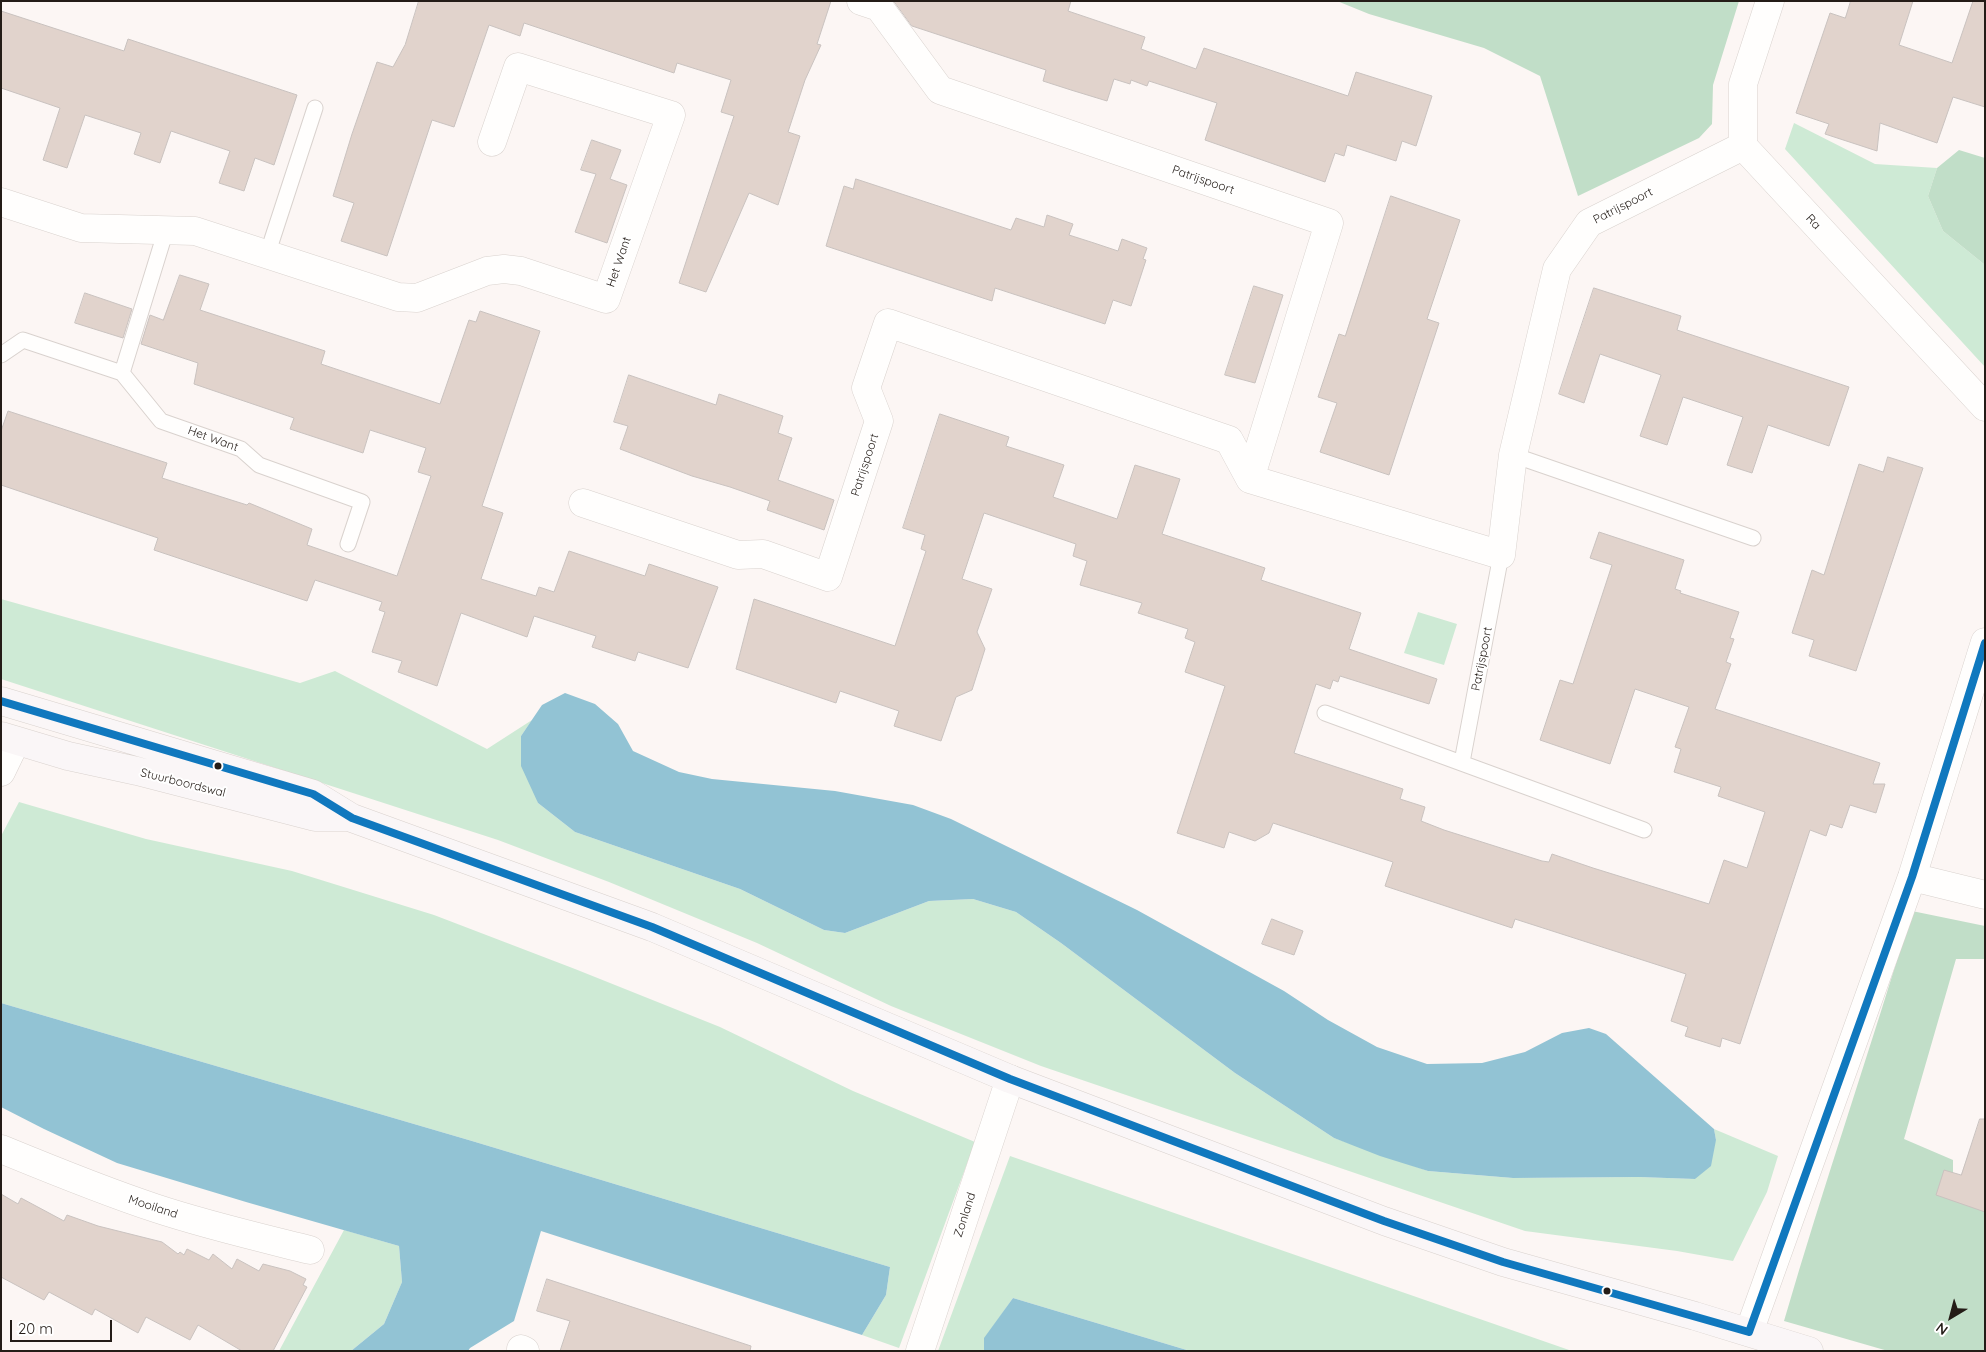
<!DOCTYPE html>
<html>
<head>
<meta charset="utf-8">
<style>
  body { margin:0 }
  #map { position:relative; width:1986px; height:1352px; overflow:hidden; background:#fcf6f4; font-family:Quicksand,sans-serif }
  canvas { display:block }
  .frame { position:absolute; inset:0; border:2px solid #241c17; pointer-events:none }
  .north { position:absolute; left:1926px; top:1292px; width:50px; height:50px; -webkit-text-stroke:4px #fff; paint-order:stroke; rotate:217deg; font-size:14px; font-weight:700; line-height:20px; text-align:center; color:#241c17 }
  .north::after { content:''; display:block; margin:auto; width:18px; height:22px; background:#241c17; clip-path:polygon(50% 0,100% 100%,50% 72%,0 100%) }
  .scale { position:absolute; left:10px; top:1320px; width:102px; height:22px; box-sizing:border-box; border:2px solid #241c17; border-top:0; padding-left:6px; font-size:15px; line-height:18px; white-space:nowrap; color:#241c17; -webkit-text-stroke:4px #fff; paint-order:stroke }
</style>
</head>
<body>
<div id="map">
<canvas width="1986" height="1352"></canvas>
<div class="frame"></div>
<div class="north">N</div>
<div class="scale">20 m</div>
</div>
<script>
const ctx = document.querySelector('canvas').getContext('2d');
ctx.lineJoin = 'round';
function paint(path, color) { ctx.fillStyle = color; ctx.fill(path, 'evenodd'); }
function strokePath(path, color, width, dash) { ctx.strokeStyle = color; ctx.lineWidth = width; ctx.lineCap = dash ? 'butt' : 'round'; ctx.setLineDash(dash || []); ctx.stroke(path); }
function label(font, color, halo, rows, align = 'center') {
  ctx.font = font + ' Quicksand,sans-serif'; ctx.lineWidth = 4; ctx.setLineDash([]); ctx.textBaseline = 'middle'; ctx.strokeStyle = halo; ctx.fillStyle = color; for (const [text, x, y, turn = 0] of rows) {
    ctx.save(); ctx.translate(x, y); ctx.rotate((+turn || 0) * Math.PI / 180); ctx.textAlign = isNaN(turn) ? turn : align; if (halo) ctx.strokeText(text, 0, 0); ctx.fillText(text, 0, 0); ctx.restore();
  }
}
paint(new Path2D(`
  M 1794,123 L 1875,164 L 1937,168 L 1928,196 L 1943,231 L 1985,265 L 1985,367 L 1785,149 Z
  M 1,599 L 300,683 L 335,671 L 487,749 L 532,720 L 521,736 L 538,803 L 575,832 L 740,889 L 824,930 L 845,933 L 929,901 L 973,899 L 1016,912 L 1061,943 L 1235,1073 L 1334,1138 L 1428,1171 L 1513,1178 L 1639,1177 L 1695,1179 L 1716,1140 L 1714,1129 L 1778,1156 L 1767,1192 L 1733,1261 L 1677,1251 L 1525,1231 L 1041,1066 L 891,1006 L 757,943 L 609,882 L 498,840 L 1,679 Z
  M 1418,612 L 1457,624 L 1444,665 L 1404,653 Z
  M 19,802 L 146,839 L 292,871 L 434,915 L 575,969 L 720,1027 L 853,1091 L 975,1142 L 899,1348 L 862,1335 L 886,1295 L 890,1267 L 472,1141 L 1,1003 L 1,836 Z
  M 1010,1156 L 1572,1351 L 1190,1351 L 1013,1298 L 985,1338 L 984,1351 L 938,1351 Z
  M 344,1230 L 399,1246 L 402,1282 L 384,1324 L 351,1351 L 279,1351 Z`), '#ceead5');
paint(new Path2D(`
  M 1337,1 L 1739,1 L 1713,85 L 1712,124 L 1699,138 L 1578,196 L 1540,76 L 1484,48 L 1369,14 Z
  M 1959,150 L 1985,158 L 1985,265 L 1943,231 L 1928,196 L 1937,168 Z
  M 1912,911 L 1985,926 L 1985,959 L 1956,959 L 1904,1139 L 1953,1160 L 1953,1187 L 1985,1198 L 1985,1351 L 1888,1351 L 1784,1321 C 1824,1183 1871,1048 1912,911 Z`), '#c1dec8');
paint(new Path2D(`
  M 565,693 L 595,704 L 618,724 L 633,751 L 679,772 L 712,779 L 835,791 L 913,805 L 951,819 L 1137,910 L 1284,991 L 1328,1020 L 1377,1047 L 1427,1064 L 1482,1063 L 1525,1052 L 1562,1033 L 1589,1028 L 1606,1034 L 1714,1129 L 1716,1140 L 1711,1166 L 1695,1179 L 1639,1177 L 1513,1178 L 1428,1171 L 1380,1156 L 1334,1138 L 1235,1073 L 1061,943 L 1016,912 L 973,899 L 929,901 L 845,933 L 824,930 L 740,889 L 575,832 L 538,803 L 521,766 L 521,736 L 542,705 Z
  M 1,1003 L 472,1141 L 890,1267 L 886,1295 L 862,1335 L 541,1231 L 514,1321 L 470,1348 L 468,1351 L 351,1351 L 384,1324 L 402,1282 L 399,1246 L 246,1202 L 117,1163 L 44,1129 L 1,1107 Z
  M 1013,1298 L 1190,1351 L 984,1351 L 984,1338 Z`), '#92c3d4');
const building = new Path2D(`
  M 419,1 L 831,1 L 817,44 L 821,45 L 805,80 L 788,132 L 800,136 L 778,205 L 749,193 L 706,292 L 679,283 L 734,116 L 721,112 L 731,80 L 677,63 L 674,73 L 524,23 L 520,36 L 489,25 L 454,127 L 432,120 L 387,256 L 341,241 L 354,203 L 333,196 L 352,134 L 377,62 L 393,67 L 405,45 Z
  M 894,1 L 1071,1 L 1068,11 L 1145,37 L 1141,49 L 1196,69 L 1204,48 L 1348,96 L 1356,72 L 1432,96 L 1416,146 L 1402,141 L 1396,161 L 1347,145 L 1344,156 L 1335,153 L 1325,182 L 1205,140 L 1217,103 L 1149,81 L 1147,86 L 1131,80 L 1130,84 L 1114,79 L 1107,101 L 1071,90 L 1043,81 L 1046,70 L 912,26 Z
  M 1851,1 L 1913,1 L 1899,45 L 1952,63 L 1973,1 L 1985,1 L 1985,107 L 1953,97 L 1937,143 L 1880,123 L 1877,151 L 1825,134 L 1829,124 L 1796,113 L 1830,13 L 1845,18 Z
  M 1,11 L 124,51 L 128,39 L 297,95 L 274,165 L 255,158 L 244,191 L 219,183 L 230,151 L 171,131 L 160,163 L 134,154 L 141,133 L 85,115 L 67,168 L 43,160 L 60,108 L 1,88 Z
  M 592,140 L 621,150 L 610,179 L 627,185 L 607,243 L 575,232 L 596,174 L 581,170 Z
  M 856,179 L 1011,230 L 1016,218 L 1044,227 L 1047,215 L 1073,224 L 1069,235 L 1094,243 L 1118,251 L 1122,239 L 1147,248 L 1143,259 L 1146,260 L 1131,306 L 1113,300 L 1105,324 L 995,288 L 992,301 L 826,246 L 844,186 L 853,189 Z
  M 1391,196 L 1460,220 L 1427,319 L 1439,323 L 1389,475 L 1320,452 L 1337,403 L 1318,397 L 1339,334 L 1345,336 Z
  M 180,275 L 209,284 L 200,310 L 325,351 L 321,364 L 440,404 L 469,320 L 476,322 L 480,311 L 540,331 L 482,506 L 503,513 L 481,579 L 536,596 L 539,587 L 554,592 L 569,551 L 645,576 L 649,564 L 718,587 L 688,668 L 638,652 L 635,661 L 592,647 L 596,636 L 534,616 L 527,637 L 461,613 L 437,686 L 398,672 L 402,661 L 372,652 L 385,612 L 379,610 L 382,602 L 315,580 L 307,601 L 154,550 L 158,538 L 1,485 L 1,431 L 8,411 L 167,463 L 162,478 L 247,505 L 249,503 L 312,529 L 307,545 L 397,576 L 431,476 L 418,472 L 426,448 L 370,430 L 363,453 L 290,429 L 294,418 L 194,384 L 198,363 L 141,344 L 150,315 L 163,320 Z
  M 1254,286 L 1283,295 L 1255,383 L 1225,375 Z
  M 1594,288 L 1681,316 L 1677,330 L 1849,387 L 1829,446 L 1768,425 L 1752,473 L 1727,465 L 1743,417 L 1683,397 L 1667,445 L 1640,436 L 1661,375 L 1600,354 L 1584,403 L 1559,394 Z
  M 85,293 L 132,309 L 123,338 L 75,323 Z
  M 629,375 L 716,405 L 719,394 L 783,416 L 778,433 L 792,438 L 778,480 L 834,500 L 824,530 L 767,510 L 770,501 L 730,487 L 692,476 L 620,449 L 628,426 L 614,422 Z
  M 940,414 L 1009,437 L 1006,446 L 1064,465 L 1053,497 L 1117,519 L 1135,465 L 1180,479 L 1162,534 L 1265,568 L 1261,580 L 1361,613 L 1349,649 L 1437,679 L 1429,704 L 1340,676 L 1338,682 L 1333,680 L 1330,689 L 1316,684 L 1294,753 L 1403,789 L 1400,799 L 1425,807 L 1421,821 L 1444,830 L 1542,861 L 1549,862 L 1552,854 L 1593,868 L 1709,904 L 1724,860 L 1747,868 L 1765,812 L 1718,796 L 1721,787 L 1674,772 L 1681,749 L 1675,747 L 1689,707 L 1635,689 L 1610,764 L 1540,740 L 1560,680 L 1573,684 L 1612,565 L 1590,558 L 1599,532 L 1684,560 L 1675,589 L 1681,591 L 1680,593 L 1739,612 L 1730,638 L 1734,639 L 1726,662 L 1731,664 L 1715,709 L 1880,763 L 1873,784 L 1885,784 L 1876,813 L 1850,805 L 1842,828 L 1830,824 L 1826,836 L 1810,830 L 1740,1044 L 1722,1038 L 1720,1047 L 1685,1036 L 1688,1027 L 1671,1021 L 1686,974 L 1515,919 L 1512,928 L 1385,886 L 1393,862 L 1273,823 L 1269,833 L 1255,841 L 1229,832 L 1224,848 L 1177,833 L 1225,686 L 1185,672 L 1195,642 L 1185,638 L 1188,629 L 1138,613 L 1142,603 L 1080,585 L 1087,561 L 1073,556 L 1076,544 L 984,513 L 962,579 L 992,589 L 977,632 L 985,649 L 972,690 L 956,697 L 941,741 L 894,726 L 899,711 L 840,691 L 836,703 L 736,669 L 754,599 L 895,646 L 926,551 L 921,549 L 925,535 L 903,528 Z
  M 1888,457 L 1923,468 L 1856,671 L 1809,656 L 1814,640 L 1792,633 L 1812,570 L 1824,575 L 1859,464 L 1883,472 Z
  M 1272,919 L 1303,931 L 1294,955 L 1262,944 Z
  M 1980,1119 L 1985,1119 L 1985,1212 L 1936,1195 L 1944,1170 L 1961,1175 Z
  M 1,1194 L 18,1204 L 21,1198 L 64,1221 L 67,1215 L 98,1226 L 162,1242 L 178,1254 L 180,1252 L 184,1255 L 187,1249 L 209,1260 L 213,1254 L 232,1269 L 237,1259 L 259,1271 L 263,1264 L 290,1271 L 306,1279 L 303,1285 L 307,1287 L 273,1351 L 242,1351 L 198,1325 L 190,1340 L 146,1317 L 138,1333 L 95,1309 L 92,1315 L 49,1292 L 44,1300 L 1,1277 Z
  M 547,1279 L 751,1346 L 750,1351 L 560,1351 L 570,1321 L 537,1311 Z`);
paint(building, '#e1d3cc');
strokePath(building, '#c9c2bf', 1);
const lane = new Path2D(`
  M 267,255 L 315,108
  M 1,355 L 23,340 L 122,373 L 161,421 L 241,449 L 259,465 L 362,502 L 348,544
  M 122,373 L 166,230
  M 1513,455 L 1753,538
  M 1325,713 L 1644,830
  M 1462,762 L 1501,555`);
const street = new Path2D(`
  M 861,1 L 879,7 L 940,90 L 1329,223 L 1250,479
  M 1770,1 L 1743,84 L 1743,146 L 1985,407
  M 1,202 L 81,228 L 195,231 L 398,297 L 417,298 L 487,271 L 504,269 L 521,271 L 606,299 L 671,115 L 518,67 L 492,142
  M 583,503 L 738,555 L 763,554 L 828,577 L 879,421 L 866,388 L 888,323 L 1229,440 L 1250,479 L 1501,555 L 1513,455 L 1557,269 L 1589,223 L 1743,146
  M 1,772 L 16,741
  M 1912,877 L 1985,895
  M 1,1149 C 52,1170 103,1191 155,1208 C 206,1225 258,1237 310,1250
  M 1749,1332 L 1912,877 L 1985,642
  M 521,1349 L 525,1351
  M 920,1351 L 1010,1079`);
const secondary = new Path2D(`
  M 1,701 L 313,794 L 352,818 L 652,927 L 1010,1079 L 1384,1221 L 1503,1262 L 1695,1316 L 1809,1351
  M 1,736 L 68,756 L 137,771 L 315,817 L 348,817`);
strokePath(lane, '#d9d2ce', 17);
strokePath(street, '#d9d2ce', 29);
strokePath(secondary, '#d9d2ce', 29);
strokePath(lane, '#fffefd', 15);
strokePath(street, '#fffefd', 28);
strokePath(secondary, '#faf6f7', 28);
strokePath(new Path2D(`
  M 1,701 L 313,794 L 352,818 L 652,927 L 1010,1079 L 1384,1221 L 1503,1262 L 1749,1332
  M 1749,1332 L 1912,877 L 1985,643`), '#1078be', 8);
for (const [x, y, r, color] of [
  [218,766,4.5,"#241c17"],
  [1607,1291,4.5,"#241c17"]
]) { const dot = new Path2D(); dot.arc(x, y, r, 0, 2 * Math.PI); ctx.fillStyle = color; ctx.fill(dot); strokePath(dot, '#fff', 2); }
label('12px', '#241c17', '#fff', [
  ["Patrijspoort",1203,180,19],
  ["Patrijspoort",1623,206,-27],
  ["Ra",1813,222,47],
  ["Het Want",619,262,-71],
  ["Het Want",213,439,20],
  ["Patrijspoort",865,465,-72],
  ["Patrijspoort",1482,659,-79],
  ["Stuurboordswal",183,783,14],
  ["Mooiland",153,1207,18],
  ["Zonland",965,1215,-72]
]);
</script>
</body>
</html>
